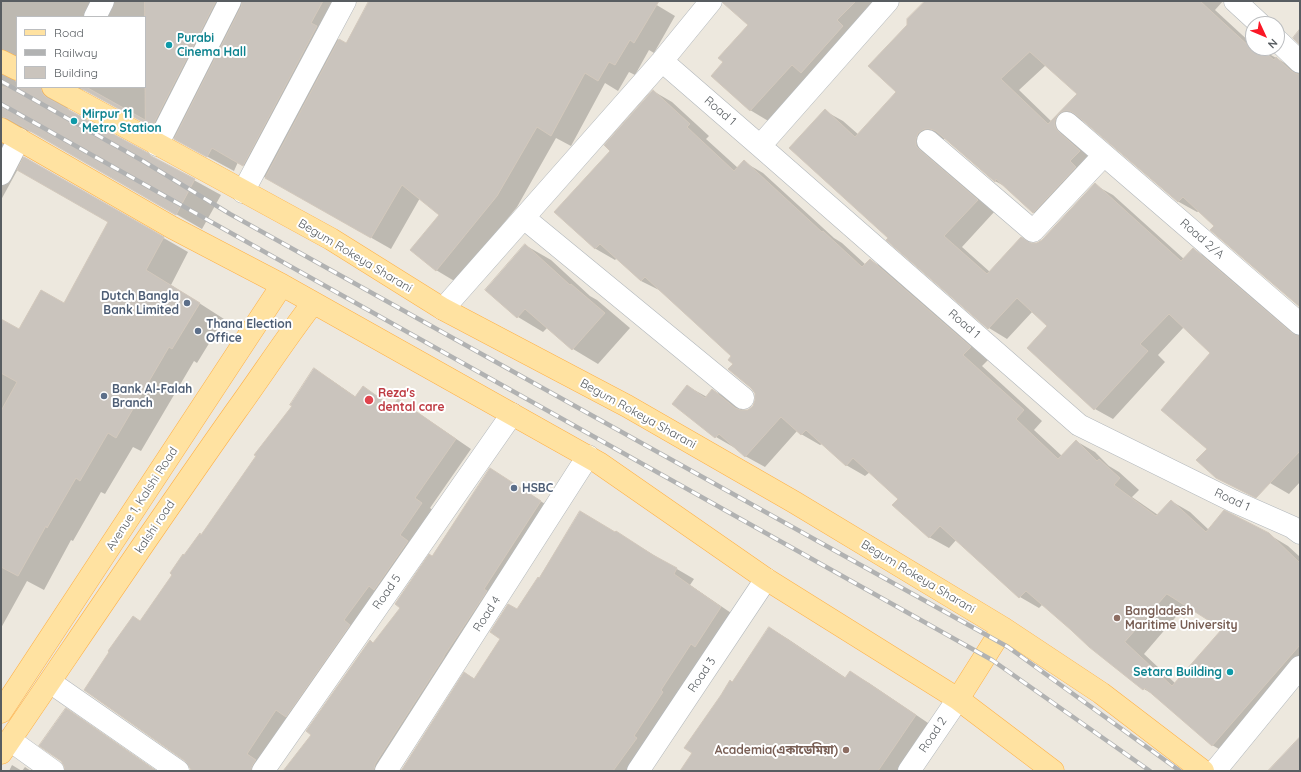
<!DOCTYPE html>
<html>
<head>
<meta charset="utf-8">
<style>
  body { margin:0 }
  #map { position:relative; width:1301px; height:772px; overflow:hidden; background:#ede8de; font-family:Quicksand,sans-serif }
  canvas { display:block }
  .frame { position:absolute; inset:0; border:2px solid #585d61; pointer-events:none }
  .legend { position:absolute; left:16px; top:16px; width:130px; height:72px; box-sizing:border-box; background:#fff; border:1px solid #bcbec0; margin:0; padding:5px 7px; list-style:none; font-size:12px; color:#585d61 }
  .legend li { display:flex; align-items:center; gap:8px; height:20px }
  .legend b { width:20px; border:1px solid #bcbec0 }
  .north { position:absolute; left:1245px; top:16px; width:40px; height:40px; box-sizing:border-box; background:#fff; border:1px solid #bcbec0; border-radius:50%; rotate:134deg; font-size:11px; font-weight:700; line-height:16px; text-align:center; color:#585d61 }
  .north::after { content:''; display:block; margin:auto; width:14px; height:18px; background:#fa1826; clip-path:polygon(50% 0,100% 100%,50% 72%,0 100%) }
</style>
</head>
<body>
<div id="map">
<canvas width="1301" height="772"></canvas>
<div class="frame"></div>
<ul class="legend">
<li><b style="height:5px;background:#ffe2a1"></b>Road</li>
<li><b style="height:5px;background:#b1b2b2"></b>Railway</li>
<li><b style="height:11px;background:#cac4bd"></b>Building</li>
</ul>
<div class="north">N</div>
</div>
<script>
const ctx = document.querySelector('canvas').getContext('2d');
ctx.lineJoin = 'round';
function paint(path, color) { ctx.fillStyle = color; ctx.fill(path, 'evenodd'); }
function strokePath(path, color, width, dash) { ctx.strokeStyle = color; ctx.lineWidth = width; ctx.lineCap = dash ? 'butt' : 'round'; ctx.setLineDash(dash || []); ctx.stroke(path); }
function label(font, color, halo, rows, align = 'center') {
  ctx.font = font + ' Quicksand,"Noto Sans Bengali",sans-serif'; ctx.lineWidth = 4; ctx.setLineDash([]); ctx.textBaseline = 'middle'; ctx.strokeStyle = halo; ctx.fillStyle = color; for (const [text, x, y, turn = 0] of rows) {
    ctx.save(); ctx.translate(x, y); ctx.rotate((+turn || 0) * Math.PI / 180); ctx.textAlign = isNaN(turn) ? turn : align; if (halo) ctx.strokeText(text, 0, 0); ctx.fillText(text, 0, 0); ctx.restore();
  }
}
paint(new Path2D(`
  M 1,1 L 357,1 L 337,39 L 346,45 L 370,1 L 650,1 L 675,16 L 654,53 L 649,50 L 635,75 L 629,72 L 618,91 L 605,83 L 571,146 L 556,138 L 517,207 L 456,282 L 436,270 L 441,215 L 420,198 L 391,249 L 238,162 L 234,171 L 86,91 L 80,89 L 73,91 L 66,103 L 68,109 L 72,113 L 221,195 L 202,229 L 35,133 L 28,131 L 22,133 L 21,156 L 188,252 L 171,285 L 224,319 L 197,363 L 194,361 L 141,451 L 133,447 L 105,494 L 101,492 L 73,541 L 71,540 L 44,590 L 27,581 L 1,628 L 1,320 L 20,331 L 64,304 L 109,222 L 18,169 L 1,200 ZM 17,17 L 145,17 L 145,87 L 17,87 L 17,82 L 16,82 L 14,77 L 17,69 Z
  M 733,1 L 887,1 L 770,122 L 750,110 L 725,62 L 749,25 Z
  M 926,1 L 1223,1 L 1215,10 L 1253,45 L 1253,48 L 1259,48 L 1295,69 L 1300,73 L 1300,306 L 1199,211 L 1197,212 L 1179,202 L 1085,121 L 1082,121 L 1076,125 L 1098,162 L 1052,223 L 1033,212 L 1006,187 L 995,181 L 946,139 L 943,139 L 937,143 L 995,211 L 962,247 L 990,272 L 1031,244 L 1037,244 L 1042,241 L 1095,185 L 1113,195 L 1184,259 L 1193,249 L 1211,260 L 1300,336 L 1300,482 L 1289,494 L 1270,483 L 1228,445 L 1211,353 L 1184,327 L 1158,355 L 1165,362 L 1113,419 L 1095,409 L 1048,326 L 1033,311 L 1007,339 L 989,328 L 890,238 L 825,111 L 843,121 L 859,135 L 897,92 L 908,25 ZM 1046,65 L 1078,94 L 1052,122 L 1019,90 Z
  M 653,91 L 672,102 L 709,136 L 706,139 L 738,168 L 744,162 L 763,173 L 834,238 L 842,243 L 866,265 L 870,260 L 889,271 L 989,359 L 982,366 L 1042,421 L 1034,430 L 1062,456 L 1076,441 L 1095,452 L 1109,466 L 1119,472 L 1139,490 L 1132,497 L 1158,515 L 1171,501 L 1190,512 L 1209,530 L 1268,534 L 1288,546 L 1300,557 L 1300,678 L 1231,756 L 1212,745 L 1156,696 L 1144,689 L 1043,604 L 1039,608 L 1020,597 L 957,539 L 949,548 L 929,537 L 900,499 L 870,472 L 865,476 L 846,465 L 822,444 L 820,445 L 801,434 L 797,431 L 765,467 L 745,456 L 736,447 L 735,448 L 716,437 L 674,403 L 687,386 L 707,397 L 713,390 L 732,401 L 744,411 L 747,411 L 753,407 L 756,401 L 755,393 L 734,364 L 732,356 L 661,291 L 641,281 L 617,258 L 615,260 L 596,249 L 556,212 L 612,151 ZM 1186,605 L 1223,629 L 1175,683 L 1144,654 Z
  M 525,245 L 551,260 L 590,296 L 597,300 L 630,328 L 598,364 L 573,349 L 548,327 L 543,332 L 518,317 Z
  M 314,370 L 330,379 L 356,397 L 363,388 L 379,397 L 393,407 L 414,410 L 471,449 L 430,508 L 437,513 L 270,771 L 191,771 L 141,621 L 185,556 L 202,536 L 294,406 Z
  M 506,479 L 556,511 L 390,771 L 285,771 L 313,735 L 370,641 L 374,643 L 402,608 L 433,558 Z
  M 616,532 L 665,562 L 694,579 L 690,585 L 737,617 L 637,771 L 414,771 L 465,673 L 475,679 L 502,638 L 518,610 Z
  M 770,628 L 788,639 L 846,678 L 850,672 L 869,683 L 934,727 L 904,771 L 682,771 L 733,683 Z
  M 66,710 L 82,719 L 157,771 L 66,771 Z
  M 12,765 L 22,771 L 25,767 L 31,771 L 9,771 Z`), '#0003');
const building = new Path2D(`
  M 145,1 L 216,1 L 152,127 L 79,87 L 86,87 L 145,120 Z
  M 242,1 L 323,1 L 311,23 L 317,26 L 243,166 L 212,148 L 207,157 L 174,139 L 241,7 Z
  M 369,1 L 659,1 L 634,43 L 630,40 L 615,65 L 609,62 L 598,81 L 585,73 L 551,136 L 537,127 L 497,196 L 436,271 L 410,250 L 439,215 L 402,185 L 371,238 L 265,178 L 339,39 L 346,43 Z
  M 723,1 L 856,1 L 837,20 L 843,26 L 801,73 L 792,65 L 750,111 L 711,76 L 723,62 L 718,58 L 748,25 L 723,3 Z
  M 925,1 L 1200,1 L 1251,48 L 1260,48 L 1274,60 L 1276,57 L 1291,71 L 1297,74 L 1300,74 L 1300,307 L 1210,230 L 1214,226 L 1183,197 L 1178,202 L 1075,114 L 1070,111 L 1063,111 L 1058,115 L 1055,120 L 1055,127 L 1059,132 L 1080,151 L 1070,161 L 1076,167 L 1033,213 L 996,179 L 995,182 L 936,131 L 930,129 L 924,129 L 918,133 L 916,139 L 916,146 L 920,150 L 978,200 L 944,236 L 987,274 L 1021,237 L 1031,243 L 1037,243 L 1042,240 L 1095,183 L 1181,261 L 1193,248 L 1292,333 L 1300,336 L 1300,451 L 1256,498 L 1216,478 L 1196,460 L 1207,449 L 1161,410 L 1210,353 L 1169,314 L 1140,344 L 1148,351 L 1094,410 L 1027,348 L 1047,326 L 1017,298 L 988,329 L 886,240 L 888,238 L 789,148 L 825,109 L 855,137 L 896,92 L 868,66 L 907,25 L 907,19 ZM 1030,52 L 1077,94 L 1048,124 L 1001,79 Z
  M 1300,29 L 1300,45 L 1293,38 Z
  M 1,87 L 41,87 L 42,93 L 47,98 L 148,153 L 151,156 L 195,179 L 176,215 L 25,128 L 7,118 L 1,117 Z
  M 653,90 L 690,124 L 687,127 L 734,171 L 744,160 L 822,232 L 823,231 L 862,267 L 870,259 L 971,347 L 963,355 L 1024,410 L 1016,419 L 1058,459 L 1076,440 L 1097,461 L 1099,459 L 1120,478 L 1114,485 L 1156,516 L 1171,500 L 1206,532 L 1224,510 L 1269,533 L 1300,563 L 1300,645 L 1212,746 L 1145,688 L 1143,690 L 1089,647 L 1071,630 L 1026,591 L 1019,598 L 940,526 L 929,538 L 892,505 L 898,499 L 853,458 L 846,466 L 806,430 L 801,435 L 781,417 L 745,457 L 719,434 L 715,438 L 672,404 L 687,385 L 705,398 L 712,389 L 735,408 L 741,410 L 748,410 L 753,406 L 755,400 L 755,393 L 751,388 L 728,369 L 733,364 L 728,360 L 731,356 L 645,277 L 641,281 L 600,244 L 595,249 L 554,212 L 610,151 L 604,145 ZM 1167,594 L 1222,629 L 1172,686 L 1125,642 Z
  M 24,157 L 164,237 L 146,270 L 200,303 L 172,349 L 169,347 L 116,438 L 108,433 L 80,481 L 76,478 L 47,528 L 46,526 L 18,576 L 1,567 L 1,411 L 17,382 L 1,373 L 1,319 L 19,329 L 41,290 L 64,303 L 108,222 L 17,170 Z
  M 525,244 L 570,285 L 571,284 L 605,313 L 572,350 L 525,309 L 517,318 L 485,290 Z
  M 314,368 L 355,397 L 363,386 L 392,407 L 398,399 L 456,439 L 415,498 L 422,503 L 400,535 L 408,541 L 374,590 L 369,586 L 344,620 L 350,625 L 286,717 L 276,710 L 247,754 L 256,760 L 253,764 L 251,771 L 192,771 L 185,761 L 84,690 L 109,652 L 108,651 L 133,616 L 140,621 L 172,575 L 170,573 L 183,554 L 184,555 L 200,533 L 201,535 L 256,456 L 254,455 L 292,406 L 290,405 Z
  M 490,468 L 541,501 L 484,589 L 487,591 L 444,656 L 444,657 L 375,764 L 374,771 L 283,771 L 311,735 L 306,731 L 370,640 L 373,643 L 400,608 L 395,604 L 429,554 L 432,556 Z
  M 580,511 L 615,532 L 616,531 L 653,555 L 677,568 L 674,574 L 721,607 L 695,647 L 691,644 L 661,690 L 663,692 L 634,736 L 637,738 L 613,771 L 401,771 L 464,672 L 474,679 L 500,639 L 490,632 L 508,604 L 517,609 L 538,577 L 539,578 Z
  M 769,627 L 845,678 L 850,671 L 916,715 L 878,771 L 680,771 L 692,753 L 684,748 L 721,695 L 730,680 L 732,682 Z
  M 66,708 L 156,771 L 65,771 L 64,766 L 61,761 L 39,746 Z
  M 1300,737 L 1300,771 L 1268,771 Z`);
paint(building, '#cac4bd');
strokePath(building, '#d2c8bc', 1);
const minor = new Path2D(`
  M 1235,1 L 1260,24
  M 95,17 L 103,1
  M 1277,40 L 1300,62
  M 662,61 L 760,146 L 1079,425 L 1233,501 L 1292,527 L 1300,533
  M 1067,123 L 1300,324
  M 928,141 L 1033,231 L 1104,155
  M 157,145 L 230,1
  M 760,146 L 888,1
  M 1,174 L 19,139
  M 243,192 L 345,1
  M 524,218 L 743,398
  M 443,309 L 662,61 L 711,1
  M 50,682 L 178,771
  M 10,740 L 53,771
  M 263,771 L 512,414
  M 386,771 L 588,456
  M 638,771 L 766,579
  M 909,771 L 958,699
  M 1215,771 L 1300,667`);
const primary = new Path2D(`
  M 1,61 L 17,69
  M 53,87 L 331,239 L 443,309 L 627,406 L 794,502 L 1003,628 L 1101,693 L 1203,771
  M 1,129 L 173,228 L 282,285 L 599,463 L 766,579 L 958,699 L 1053,771
  M 958,699 L 1003,628
  M 1,712 L 282,285
  M 1,753 C 79,639 156,524 236,411 C 262,375 286,338 313,303`);
strokePath(minor, '#b2b7bb', 23);
strokePath(primary, '#ffb045', 23);
strokePath(minor, '#fff', 22);
strokePath(primary, '#ffe2a1', 22);
const rail = new Path2D(`
  M 1,81 L 143,161 L 230,214 L 1008,647 L 1180,771
  M 1,104 L 992,660 L 1150,771`);
strokePath(rail, '#b1b2b2', 4.5);
strokePath(rail, '#fff', 3, [9]);
for (const [x, y, r, color] of [
  [169,45,4,"#0f9aa8"],
  [74,121,4,"#0f9aa8"],
  [187,303,4,"#5c6f8a"],
  [198,331,4,"#5c6f8a"],
  [104,396,4,"#5c6f8a"],
  [369,400,5,"#e0444e"],
  [514,488,4,"#5c6f8a"],
  [1117,618,4,"#8d6e63"],
  [1230,672,4,"#0f9aa8"],
  [846,750,4,"#8d6e63"]
]) { const dot = new Path2D(); dot.arc(x, y, r, 0, 2 * Math.PI); ctx.fillStyle = color; ctx.fill(dot); strokePath(dot, '#fff', 1.5); }
label('bold 12px', '#0d838f', '#fff', [
  ["Purabi",177,38],
  ["Cinema Hall",177,52],
  ["Mirpur 11",82,114],
  ["Metro Station",82,128],
  ["Setara Building",1222,672,"right"]
], 'left');
label('12px', '#585d61', '#fff', [
  ["Road 1",720,111,41],
  ["Road 2/A",1202,239,41],
  ["Begum Rokeya Sharani",355,256,31],
  ["Road 1",964,324,41],
  ["Begum Rokeya Sharani",638,414,29],
  ["Avenue 1, Kalshi Road",142,499,-57],
  ["Road 1",1232,500,25],
  ["kalshi road",155,527,-56],
  ["Begum Rokeya Sharani",918,577,31],
  ["Road 5",387,592,-55],
  ["Road 4",487,614,-57],
  ["Road 3",702,675,-56],
  ["Road 2",933,735,-56]
]);
label('bold 12px', '#4e5e75', '#fff', [
  ["Dutch Bangla",179,296,"right"],
  ["Bank Limited",179,310,"right"],
  ["Thana Election",206,324],
  ["Office",206,338],
  ["Bank Al-Falah",112,389],
  ["Branch",112,403],
  ["HSBC",522,488]
], 'left');
label('bold 12px', '#be3a42', '#fff', [
  ["Reza's",378,393],
  ["dental care",378,407]
], 'left');
label('bold 12px', '#785e54', '#fff', [
  ["Bangladesh",1125,611],
  ["Maritime University",1125,625],
  ["Academia(একাডেমিয়া)",838,750,"right"]
], 'left');
</script>
</body>
</html>
